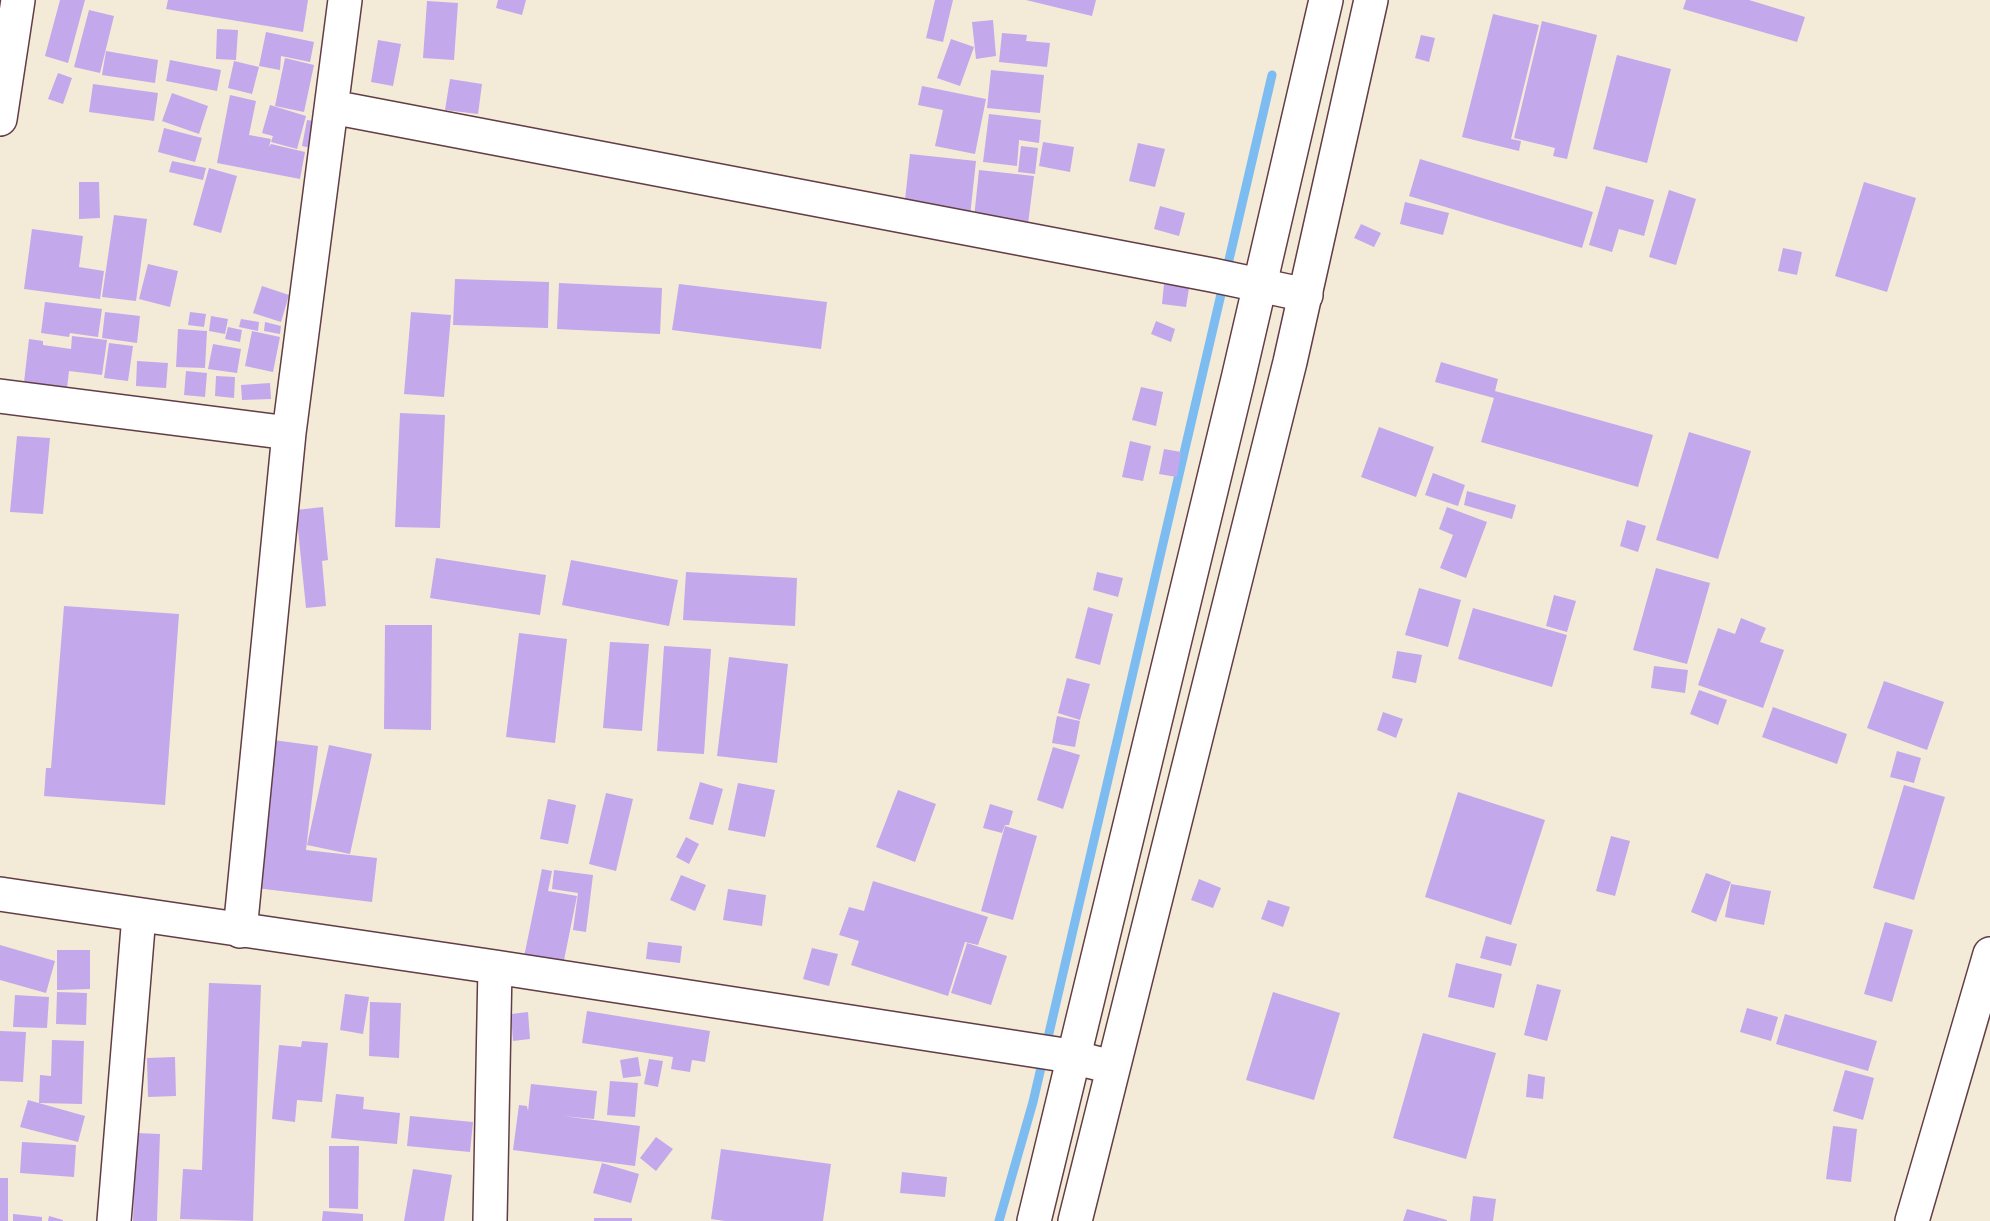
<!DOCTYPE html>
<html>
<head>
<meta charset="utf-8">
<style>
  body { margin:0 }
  canvas { display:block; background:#f3ead7 }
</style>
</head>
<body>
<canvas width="1990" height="1221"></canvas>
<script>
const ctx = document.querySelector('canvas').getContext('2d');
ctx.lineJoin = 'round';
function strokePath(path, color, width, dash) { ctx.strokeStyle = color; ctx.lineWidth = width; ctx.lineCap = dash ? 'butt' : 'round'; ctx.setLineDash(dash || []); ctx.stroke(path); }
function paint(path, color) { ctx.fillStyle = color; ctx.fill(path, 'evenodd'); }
strokePath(new Path2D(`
  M 999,1221 L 1033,1102 L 1272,75`), '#7cbcf1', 9);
paint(new Path2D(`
  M 60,0 L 85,0 L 68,63 L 45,56 Z
  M 168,0 L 308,0 L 303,32 L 166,9 Z
  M 498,0 L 526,0 L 522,15 L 496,8 Z
  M 935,0 L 953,0 L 943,42 L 926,38 Z
  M 1026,0 L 1096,0 L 1092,16 Z
  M 1686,0 L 1749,0 L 1805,17 L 1797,42 L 1683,9 Z
  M 427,1 L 458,3 L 454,60 L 423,58 Z
  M 89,10 L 114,16 L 100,73 L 74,67 Z
  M 1493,14 L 1539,25 L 1511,139 L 1521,141 L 1519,151 L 1462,137 Z
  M 993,20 L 996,56 L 976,59 L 972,22 Z
  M 1542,21 L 1597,35 L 1567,159 L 1553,156 L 1555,148 L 1514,138 Z
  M 217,29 L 238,30 L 236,60 L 216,59 Z
  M 266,32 L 314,42 L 310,62 L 281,56 L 280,70 L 259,66 Z
  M 1002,33 L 1027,35 L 1026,41 L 1050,43 L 1047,67 L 999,62 Z
  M 1421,35 L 1435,38 L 1429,62 L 1415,58 Z
  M 951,39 L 974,47 L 960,86 L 937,78 Z
  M 378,40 L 401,44 L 393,86 L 371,82 Z
  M 106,51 L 158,60 L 155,83 L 102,75 Z
  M 1617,55 L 1671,69 L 1647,163 L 1593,149 Z
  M 285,58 L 314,65 L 304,112 L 275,106 Z
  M 170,60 L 221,70 L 217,91 L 166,81 Z
  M 234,61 L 259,67 L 252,94 L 228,88 Z
  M 991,70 L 1044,75 L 1040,113 L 987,108 Z
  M 58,73 L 72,78 L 63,104 L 48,99 Z
  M 450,79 L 482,84 L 478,114 L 445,110 Z
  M 93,84 L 158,93 L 154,121 L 89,112 Z
  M 922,86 L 986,99 L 975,154 L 935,146 L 943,110 L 918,105 Z
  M 172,93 L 208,106 L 199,134 L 162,121 Z
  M 230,95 L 256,101 L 249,135 L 271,139 L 269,147 L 271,144 L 305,152 L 300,179 L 217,163 Z
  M 270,105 L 306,116 L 297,149 L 271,142 L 273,136 L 262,133 Z
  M 989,114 L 1041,120 L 1039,143 L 1019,140 L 1017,166 L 983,162 Z
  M 307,120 L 321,122 L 316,149 L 302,146 Z
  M 164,128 L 202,138 L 195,162 L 158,152 Z
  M 1043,142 L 1074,147 L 1070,172 L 1039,166 Z
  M 1138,143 L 1165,149 L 1155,187 L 1129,181 Z
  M 1021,146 L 1038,148 L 1035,174 L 1018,172 Z
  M 910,154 L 976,161 L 970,216 L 904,209 Z
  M 1420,159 L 1593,212 L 1582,248 L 1409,196 Z
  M 172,161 L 206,168 L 203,180 L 169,172 Z
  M 209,168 L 237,176 L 221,233 L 193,225 Z
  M 979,170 L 1034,176 L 1028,224 L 974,218 Z
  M 79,182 L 99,182 L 100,218 L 79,219 Z
  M 1864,182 L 1916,198 L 1887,292 L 1835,276 Z
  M 1606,186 L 1654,200 L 1644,236 L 1619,229 L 1612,252 L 1589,245 Z
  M 1669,190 L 1696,199 L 1676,265 L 1649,257 Z
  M 1405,202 L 1449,213 L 1443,235 L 1400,224 Z
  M 1160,206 L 1185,213 L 1179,236 L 1154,229 Z
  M 114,215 L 147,219 L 136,301 L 102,297 Z
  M 1361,224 L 1381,233 L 1374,247 L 1354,238 Z
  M 32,229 L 83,236 L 79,267 L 104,271 L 100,299 L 24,289 Z
  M 1783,248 L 1802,252 L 1797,275 L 1778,271 Z
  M 148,264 L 178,271 L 170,307 L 139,299 Z
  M 455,279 L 549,282 L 548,328 L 453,325 Z
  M 559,283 L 662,288 L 660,334 L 557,329 Z
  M 679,284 L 827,302 L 821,349 L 672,330 Z
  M 1164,284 L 1189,288 L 1186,307 L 1162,304 Z
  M 262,286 L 289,295 L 281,322 L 253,313 Z
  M 45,302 L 102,309 L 98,337 L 70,333 L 69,337 L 41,333 Z
  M 105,312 L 140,316 L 137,343 L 102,338 Z
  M 190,312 L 206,314 L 204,327 L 188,325 Z
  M 411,312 L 451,315 L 444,397 L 404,394 Z
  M 211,316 L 228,319 L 225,334 L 209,331 Z
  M 241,319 L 259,322 L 258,331 L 239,327 Z
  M 1156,321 L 1175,329 L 1171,342 L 1151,334 Z
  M 265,322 L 281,326 L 280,334 L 264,331 Z
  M 228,327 L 242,330 L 240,342 L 225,339 Z
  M 178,329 L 207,331 L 205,368 L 176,367 Z
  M 252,331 L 280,337 L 273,372 L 245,366 Z
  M 72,336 L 107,340 L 102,375 L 69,371 L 67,388 L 24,382 L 29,339 L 43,341 L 43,345 L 71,349 Z
  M 109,343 L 133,346 L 128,381 L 104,378 Z
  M 213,344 L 241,349 L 237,373 L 208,369 Z
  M 137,361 L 168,363 L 166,388 L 136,386 Z
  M 1441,362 L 1498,379 L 1495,391 L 1653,435 L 1638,487 L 1481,442 L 1494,398 L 1435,382 Z
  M 186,371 L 207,373 L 205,397 L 184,395 Z
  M 216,376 L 235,377 L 234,398 L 215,396 Z
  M 270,383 L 271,399 L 242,400 L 241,385 Z
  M 1141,387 L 1163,392 L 1156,426 L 1132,420 Z
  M 400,413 L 445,415 L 440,528 L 395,527 Z
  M 1379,427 L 1434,447 L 1416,497 L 1361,477 Z
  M 1689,432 L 1751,451 L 1718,559 L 1656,540 Z
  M 17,436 L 50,438 L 43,514 L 10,512 Z
  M 1130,441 L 1151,446 L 1143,481 L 1122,477 Z
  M 1164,449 L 1181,452 L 1177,477 L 1159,474 Z
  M 1433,473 L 1465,485 L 1458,506 L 1425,495 Z
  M 1467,491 L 1516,505 L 1512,519 L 1464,505 Z
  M 323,507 L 328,560 L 322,561 L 326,606 L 306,608 L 296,510 Z
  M 1447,507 L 1487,522 L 1466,578 L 1440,568 L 1453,535 L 1439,529 Z
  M 1627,520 L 1646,526 L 1638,552 L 1620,546 Z
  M 436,558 L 546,575 L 540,615 L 430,598 Z
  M 571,560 L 678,580 L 669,626 L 562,605 Z
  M 1656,568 L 1710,583 L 1687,664 L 1633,650 Z
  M 686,572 L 797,578 L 795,626 L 683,620 Z
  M 1097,572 L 1123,578 L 1118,597 L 1093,590 Z
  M 1419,588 L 1461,600 L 1448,647 L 1405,635 Z
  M 1554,595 L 1576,601 L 1567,632 L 1546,626 Z
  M 64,606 L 179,614 L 165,805 L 44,796 L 46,768 L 51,768 Z
  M 1088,607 L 1113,614 L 1100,665 L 1075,658 Z
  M 1473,608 L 1567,635 L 1552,687 L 1458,659 Z
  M 1741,618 L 1766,628 L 1760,642 L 1784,650 L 1763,708 L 1698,685 L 1718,628 L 1735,634 Z
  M 385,625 L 432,625 L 431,730 L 384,729 Z
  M 519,633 L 567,639 L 555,743 L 506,737 Z
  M 610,642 L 649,644 L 642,731 L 603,728 Z
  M 664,646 L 711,649 L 704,754 L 657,751 Z
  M 1397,651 L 1422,655 L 1416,683 L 1392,678 Z
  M 729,657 L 788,664 L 777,763 L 717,756 Z
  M 1654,666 L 1688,670 L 1685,693 L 1651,688 Z
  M 1067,678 L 1090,684 L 1080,720 L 1058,713 Z
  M 1884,681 L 1944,702 L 1927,750 L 1867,728 Z
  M 1699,690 L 1727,700 L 1718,725 L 1690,714 Z
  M 1773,707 L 1847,734 L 1837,764 L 1762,737 Z
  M 1383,712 L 1403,719 L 1396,738 L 1377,730 Z
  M 1057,716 L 1080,721 L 1075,747 L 1052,743 Z
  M 273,740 L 318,746 L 306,850 L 377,858 L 372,902 L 256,888 Z
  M 329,745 L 372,754 L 350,854 L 307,845 Z
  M 1053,747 L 1080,755 L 1063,809 L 1037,800 Z
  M 1897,751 L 1921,758 L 1914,783 L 1890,777 Z
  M 700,782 L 723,789 L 713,825 L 689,819 Z
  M 738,783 L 775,790 L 765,837 L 728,830 Z
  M 1904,785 L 1945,797 L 1914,900 L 1873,888 Z
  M 898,790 L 936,804 L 915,862 L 876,847 Z
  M 1458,792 L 1545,820 L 1511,925 L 1425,897 Z
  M 606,793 L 633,799 L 616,871 L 589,864 Z
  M 548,799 L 576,805 L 568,844 L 540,839 Z
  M 990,804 L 1013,811 L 1009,825 L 1005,825 L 1002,833 L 983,828 Z
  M 1005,826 L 1037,836 L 1013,920 L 981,911 Z
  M 1611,836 L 1630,841 L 1615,896 L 1596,891 Z
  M 686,837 L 699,844 L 689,864 L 676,857 Z
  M 542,869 L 552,871 L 548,891 L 577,896 L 563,965 L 524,957 Z
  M 554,870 L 593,875 L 586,932 L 573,930 L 578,893 L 552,889 Z
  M 1706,873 L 1731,882 L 1716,922 L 1691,912 Z
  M 681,875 L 706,885 L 695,911 L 670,900 Z
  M 1199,879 L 1221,888 L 1213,908 L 1191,900 Z
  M 873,881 L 988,917 L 978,945 L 965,942 L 948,996 L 851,965 L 859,941 L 839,935 L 849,907 L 864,911 Z
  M 1731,884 L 1771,891 L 1764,925 L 1725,917 Z
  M 728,889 L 766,895 L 762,926 L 723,920 Z
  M 1268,900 L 1290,907 L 1283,927 L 1261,919 Z
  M 1885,922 L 1913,930 L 1892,1002 L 1864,994 Z
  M 1486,936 L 1517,944 L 1511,966 L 1480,958 Z
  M 648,942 L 682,946 L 680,963 L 646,959 Z
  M 967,943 L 1007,956 L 991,1005 L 951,993 Z
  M 0,945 L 55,961 L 46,993 L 0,980 Z
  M 812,948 L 838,954 L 829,986 L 803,979 Z
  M 57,950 L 90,950 L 90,989 L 57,990 Z
  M 1456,963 L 1502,974 L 1494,1008 L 1448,997 Z
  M 209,983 L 261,985 L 253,1221 L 180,1219 L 183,1169 L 202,1170 Z
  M 1537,984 L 1561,990 L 1547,1041 L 1524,1035 Z
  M 57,992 L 87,993 L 86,1025 L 56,1024 Z
  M 1273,992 L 1340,1013 L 1314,1100 L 1246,1080 Z
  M 345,994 L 369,997 L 363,1034 L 340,1030 Z
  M 15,995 L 49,997 L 47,1028 L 13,1027 Z
  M 370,1002 L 401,1003 L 399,1058 L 369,1056 Z
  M 1747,1008 L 1778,1017 L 1771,1041 L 1740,1032 Z
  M 587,1011 L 710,1031 L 705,1062 L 692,1060 L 690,1072 L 671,1069 L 673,1057 L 582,1043 Z
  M 528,1012 L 530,1039 L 513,1041 L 511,1014 Z
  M 1785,1014 L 1877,1041 L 1868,1071 L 1776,1044 Z
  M 0,1031 L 26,1032 L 23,1082 L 0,1081 Z
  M 1423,1033 L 1496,1053 L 1466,1159 L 1393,1138 Z
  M 52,1040 L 84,1041 L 82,1104 L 39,1103 L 40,1075 L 51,1076 Z
  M 302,1041 L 328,1043 L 322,1102 L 297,1100 L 295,1122 L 272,1119 L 279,1045 L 301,1047 Z
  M 175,1057 L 176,1096 L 148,1097 L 147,1058 Z
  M 638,1057 L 641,1076 L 623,1078 L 620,1060 Z
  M 649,1059 L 663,1061 L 658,1087 L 644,1084 Z
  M 1845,1070 L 1874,1078 L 1863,1120 L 1833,1111 Z
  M 1528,1074 L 1545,1077 L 1543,1099 L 1526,1097 Z
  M 610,1081 L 638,1083 L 635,1117 L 607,1115 Z
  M 531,1084 L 597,1091 L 594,1119 L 563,1116 L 640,1126 L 635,1166 L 513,1150 L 519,1105 L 527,1106 L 528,1111 Z
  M 336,1094 L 364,1097 L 363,1109 L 400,1113 L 397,1144 L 331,1138 Z
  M 28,1100 L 85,1116 L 78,1142 L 20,1127 Z
  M 410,1116 L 473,1122 L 470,1152 L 407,1146 Z
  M 1833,1126 L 1857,1129 L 1851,1182 L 1826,1179 Z
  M 136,1133 L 160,1134 L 157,1221 L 133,1221 Z
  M 656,1137 L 673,1149 L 656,1171 L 640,1158 Z
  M 22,1142 L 76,1145 L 74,1177 L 20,1173 Z
  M 329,1146 L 359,1146 L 358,1209 L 329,1208 Z
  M 721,1149 L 831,1164 L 823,1221 L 725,1221 L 711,1219 Z
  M 602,1163 L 639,1174 L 631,1203 L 593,1193 Z
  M 413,1169 L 452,1175 L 444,1221 L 404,1221 Z
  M 902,1172 L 947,1177 L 945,1197 L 900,1193 Z
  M 0,1178 L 8,1178 L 8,1221 L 0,1221 Z
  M 1473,1196 L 1496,1199 L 1493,1221 L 1470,1221 Z
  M 1407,1209 L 1447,1220 L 1447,1221 L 1403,1221 Z
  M 323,1211 L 363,1214 L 363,1221 L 322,1221 Z
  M 13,1214 L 42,1217 L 42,1221 L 13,1221 Z
  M 49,1216 L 63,1220 L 63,1221 L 48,1221 Z
  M 594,1218 L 632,1218 L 632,1221 L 594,1221 Z`), '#c4a8ec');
const minor = new Path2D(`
  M 332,107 L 1212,275 L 1306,295
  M 0,119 L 18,0
  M 0,396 L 289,433
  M 0,894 L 495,967 L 1064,1055 L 1112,1067
  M 240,931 L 289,433 L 345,0
  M 114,1221 L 139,915
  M 490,1221 L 495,967
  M 1912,1221 L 1990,954`);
const primary = new Path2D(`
  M 1034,1221 L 1238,379 L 1326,0
  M 1075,1221 L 1290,362 L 1371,0`);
strokePath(minor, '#633d45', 36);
strokePath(primary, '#633d45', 36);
strokePath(minor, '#fff', 33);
strokePath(primary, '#fff', 33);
</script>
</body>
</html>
